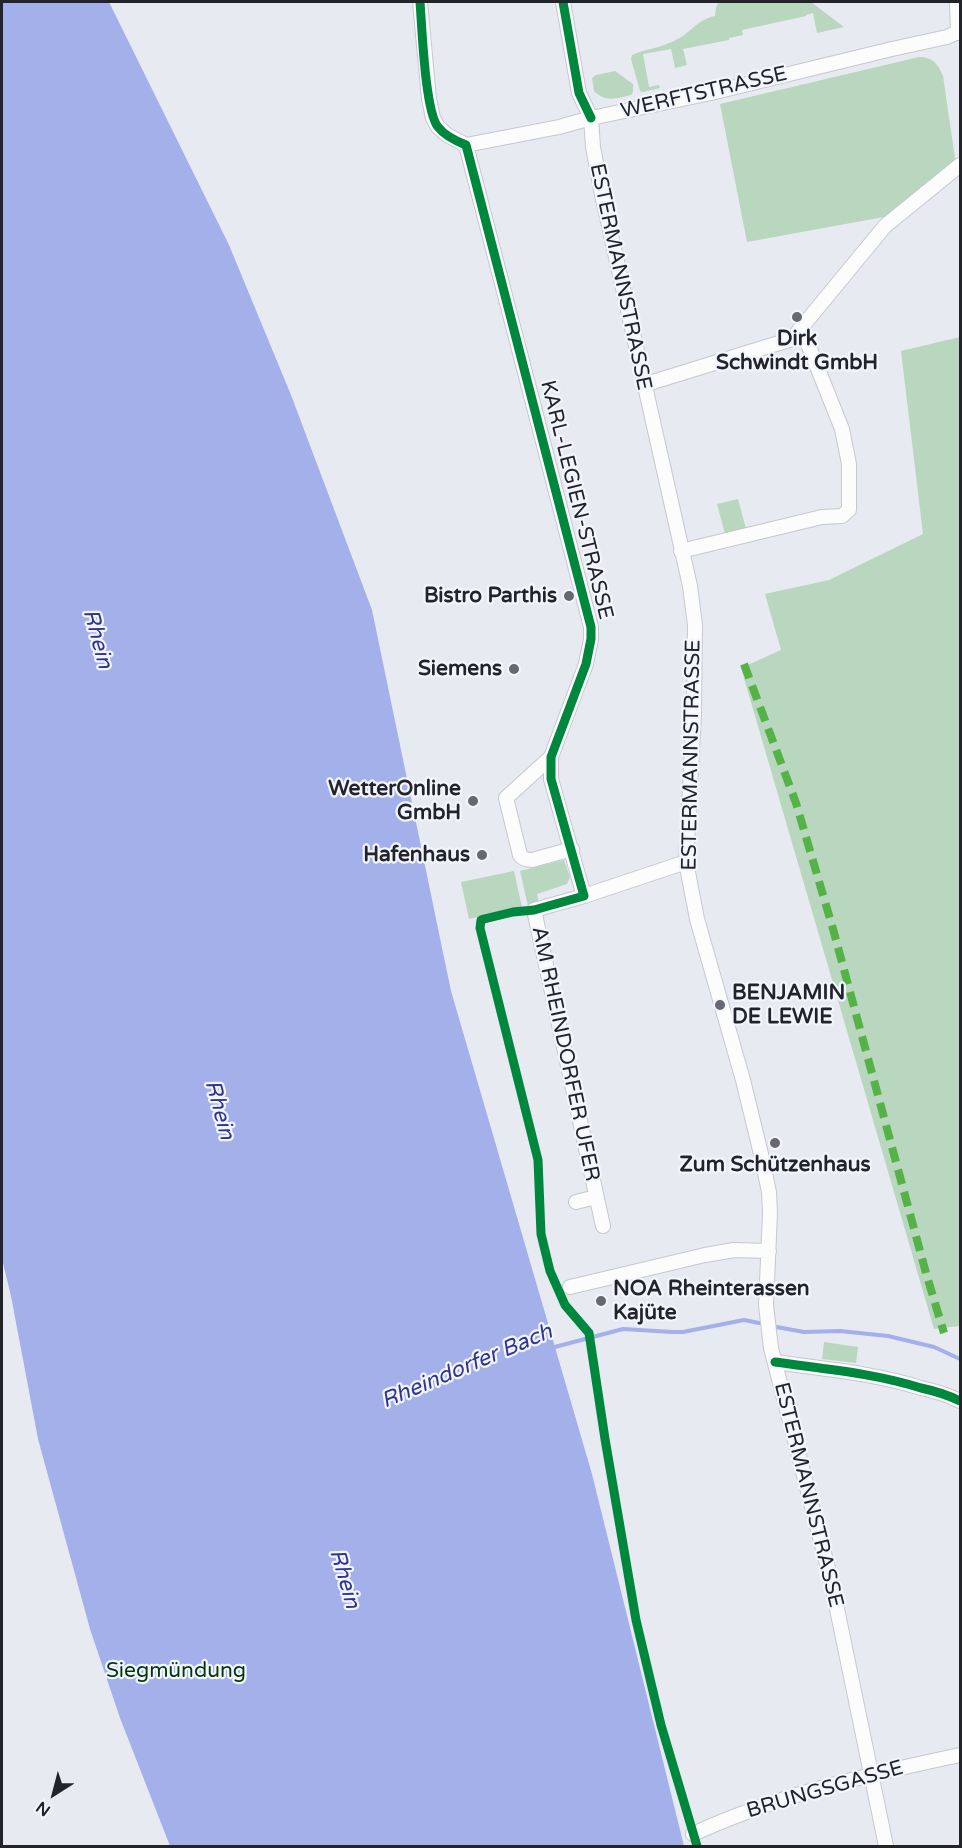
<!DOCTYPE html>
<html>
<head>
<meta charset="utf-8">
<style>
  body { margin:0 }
  #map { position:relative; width:962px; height:1848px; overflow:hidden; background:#e8eaf2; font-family:"Varela Round",sans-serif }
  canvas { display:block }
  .frame { position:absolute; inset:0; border:3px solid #23242a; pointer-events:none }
  .north { position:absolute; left:24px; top:1764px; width:60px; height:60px; -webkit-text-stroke:4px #f3f5fe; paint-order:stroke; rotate:216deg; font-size:16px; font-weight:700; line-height:24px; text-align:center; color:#23242a }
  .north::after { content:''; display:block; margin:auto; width:21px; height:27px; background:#23242a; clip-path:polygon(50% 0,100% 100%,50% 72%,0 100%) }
</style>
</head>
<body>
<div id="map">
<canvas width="962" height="1848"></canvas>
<div class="frame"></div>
<div class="north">N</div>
</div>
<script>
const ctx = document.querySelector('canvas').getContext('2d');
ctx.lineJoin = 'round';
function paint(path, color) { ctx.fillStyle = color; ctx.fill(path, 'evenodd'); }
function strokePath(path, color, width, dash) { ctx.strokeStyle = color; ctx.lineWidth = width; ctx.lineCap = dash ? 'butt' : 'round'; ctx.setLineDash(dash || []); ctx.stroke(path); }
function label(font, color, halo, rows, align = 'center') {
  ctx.font = font + ' "Varela Round",sans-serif'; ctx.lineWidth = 4.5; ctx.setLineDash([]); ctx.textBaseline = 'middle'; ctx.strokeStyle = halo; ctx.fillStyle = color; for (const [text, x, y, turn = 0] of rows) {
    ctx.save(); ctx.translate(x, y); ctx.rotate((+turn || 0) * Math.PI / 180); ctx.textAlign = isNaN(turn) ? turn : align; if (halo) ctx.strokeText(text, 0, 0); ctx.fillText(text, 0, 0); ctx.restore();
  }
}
paint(new Path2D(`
  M 719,2 L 811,2 L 844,27 L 817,33 L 813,13 L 806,15 L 806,16 L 742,30 L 743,35 L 729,38 L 729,40 L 683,49 L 687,65 L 675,68 L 671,49 L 643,54 L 649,87 L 659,85 L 660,88 L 643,92 L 640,91 L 631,59 L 632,55 C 645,49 660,48 674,41 C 690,34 696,20 715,16 L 716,7 Z
  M 919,57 C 933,57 938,64 943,76 L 956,165 L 924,185 L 884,217 L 747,242 L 720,104 Z
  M 615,71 L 633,84 L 633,92 L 631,95 C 617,98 606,103 594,91 L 592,78 L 596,75 Z
  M 960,337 L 960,1326 L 934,1329 L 741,668 L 781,650 L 765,594 L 829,580 L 923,534 L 901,351 Z
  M 738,499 L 746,529 L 725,534 L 717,504 Z
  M 564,860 L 570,877 L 567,884 L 537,894 L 539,904 L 528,906 L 520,871 Z
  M 514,871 L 522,907 L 469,919 L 461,882 Z
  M 824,1342 L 858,1347 L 856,1363 L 822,1359 Z`), '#b9d6be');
paint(new Path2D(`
  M 2,2 L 109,2 L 229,245 L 291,395 L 372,610 L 451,991 L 592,1474 L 684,1846 L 170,1846 L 120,1718 L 90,1629 L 38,1439 L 11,1296 L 2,1259 Z`), '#a3b0e9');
strokePath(new Path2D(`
  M 771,1326 L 804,1332 L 840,1331 L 888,1336 L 934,1347 L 960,1359
  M 551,1348 L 623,1329 L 672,1332 L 683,1332 L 744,1320 L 764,1324`), '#a3b0e9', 4);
const minor = new Path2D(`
  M 420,2 L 429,99 L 433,118 L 438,127 L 447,135 L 466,145 L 559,127 L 591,118 L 711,93 L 892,49 L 947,37 L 960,31
  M 563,2 L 579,93 L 591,118 L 593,147 L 602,195 L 690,586 L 695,625 L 694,713 L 686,862 L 697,919 L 743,1080 L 761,1154 L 769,1192 L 770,1213 L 766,1305 L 771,1348 L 831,1580 L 886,1846
  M 957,2 L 958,33
  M 466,145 L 591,627 L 591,639 L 586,664 L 551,757 L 551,779 L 584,896
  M 643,385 L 792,339 L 885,226 L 960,165
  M 681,551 L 822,517 L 842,516 L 849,510 L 849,464 L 842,429 L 802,329
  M 551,757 L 506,798 L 520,855 C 523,859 526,860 532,860 L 572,849
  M 576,1202 L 596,1197
  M 603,1226 L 534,910 L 584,896 L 686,862
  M 570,1287 L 705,1255 L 734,1250 L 769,1251
  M 775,1362 C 824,1369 874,1373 921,1388 C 935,1391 948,1395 960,1401
  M 693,1834 C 778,1795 870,1774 960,1755`);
strokePath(minor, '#c6c8ce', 16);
strokePath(minor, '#fcfcfd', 14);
strokePath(new Path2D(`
  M 744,664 L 796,803 L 806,837 L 833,929 L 926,1273 L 944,1333`), '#55b246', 8, [15, 8]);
strokePath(new Path2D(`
  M 420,2 C 422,27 425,111 438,127 C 445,136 456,141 466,145 L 591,627 L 591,639 L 586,664 L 551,757 L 551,779 L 584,896 L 534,910 L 513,912 L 484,919 L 481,920 L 480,928 L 538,1160 L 541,1234 L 550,1271 L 565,1305 L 589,1333 L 605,1439 L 636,1620 L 661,1725 L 697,1846
  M 563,2 L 579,93 L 591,118
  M 775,1362 C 824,1369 874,1373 921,1388 C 935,1391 948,1395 960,1401`), '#00873e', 9);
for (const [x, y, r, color] of [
  [797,317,6,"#686970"],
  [569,596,6,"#686970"],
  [514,669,6,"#686970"],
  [473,801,6,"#686970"],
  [482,855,6,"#686970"],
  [720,1005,6,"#686970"],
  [775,1143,6,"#686970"],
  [601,1301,6,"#686970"]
]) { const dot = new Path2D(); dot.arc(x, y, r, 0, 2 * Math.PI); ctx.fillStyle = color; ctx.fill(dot); strokePath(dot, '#f3f5fe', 2); }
label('21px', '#23242a', '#f3f5fe', [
  ["WERFTSTRASSE",704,93,-13],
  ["ESTERMANNSTRASSE",620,277,78],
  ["KARL-LEGIEN-STRASSE",576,500,76],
  ["ESTERMANNSTRASSE",692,755,-89],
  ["AM RHEINDORFER UFER",565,1054,78],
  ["ESTERMANNSTRASSE",808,1495,76],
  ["BRUNGSGASSE",825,1790,-16]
]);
label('bold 21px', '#23242a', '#f3f5fe', [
  ["Dirk",797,339,"center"],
  ["Schwindt GmbH",797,363,"center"],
  ["Bistro Parthis",557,596],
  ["Siemens",502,669],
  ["WetterOnline",461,789],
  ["GmbH",461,813],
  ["Hafenhaus",470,855],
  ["BENJAMIN",732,993,"left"],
  ["DE LEWIE",732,1017,"left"],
  ["Zum Schützenhaus",775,1165,"center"],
  ["NOA Rheinterassen",613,1289,"left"],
  ["Kajüte",613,1313,"left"]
], 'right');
label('21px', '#02360c', '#f3f5fe', [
  ["Siegmündung",176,1671]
]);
label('italic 22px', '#2e358f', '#f3f5fe', [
  ["Rhein",97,639,75],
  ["Rhein",219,1110,75],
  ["Rheindorfer Bach",467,1367,-23],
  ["Rhein",344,1579,74]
]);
</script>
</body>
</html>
